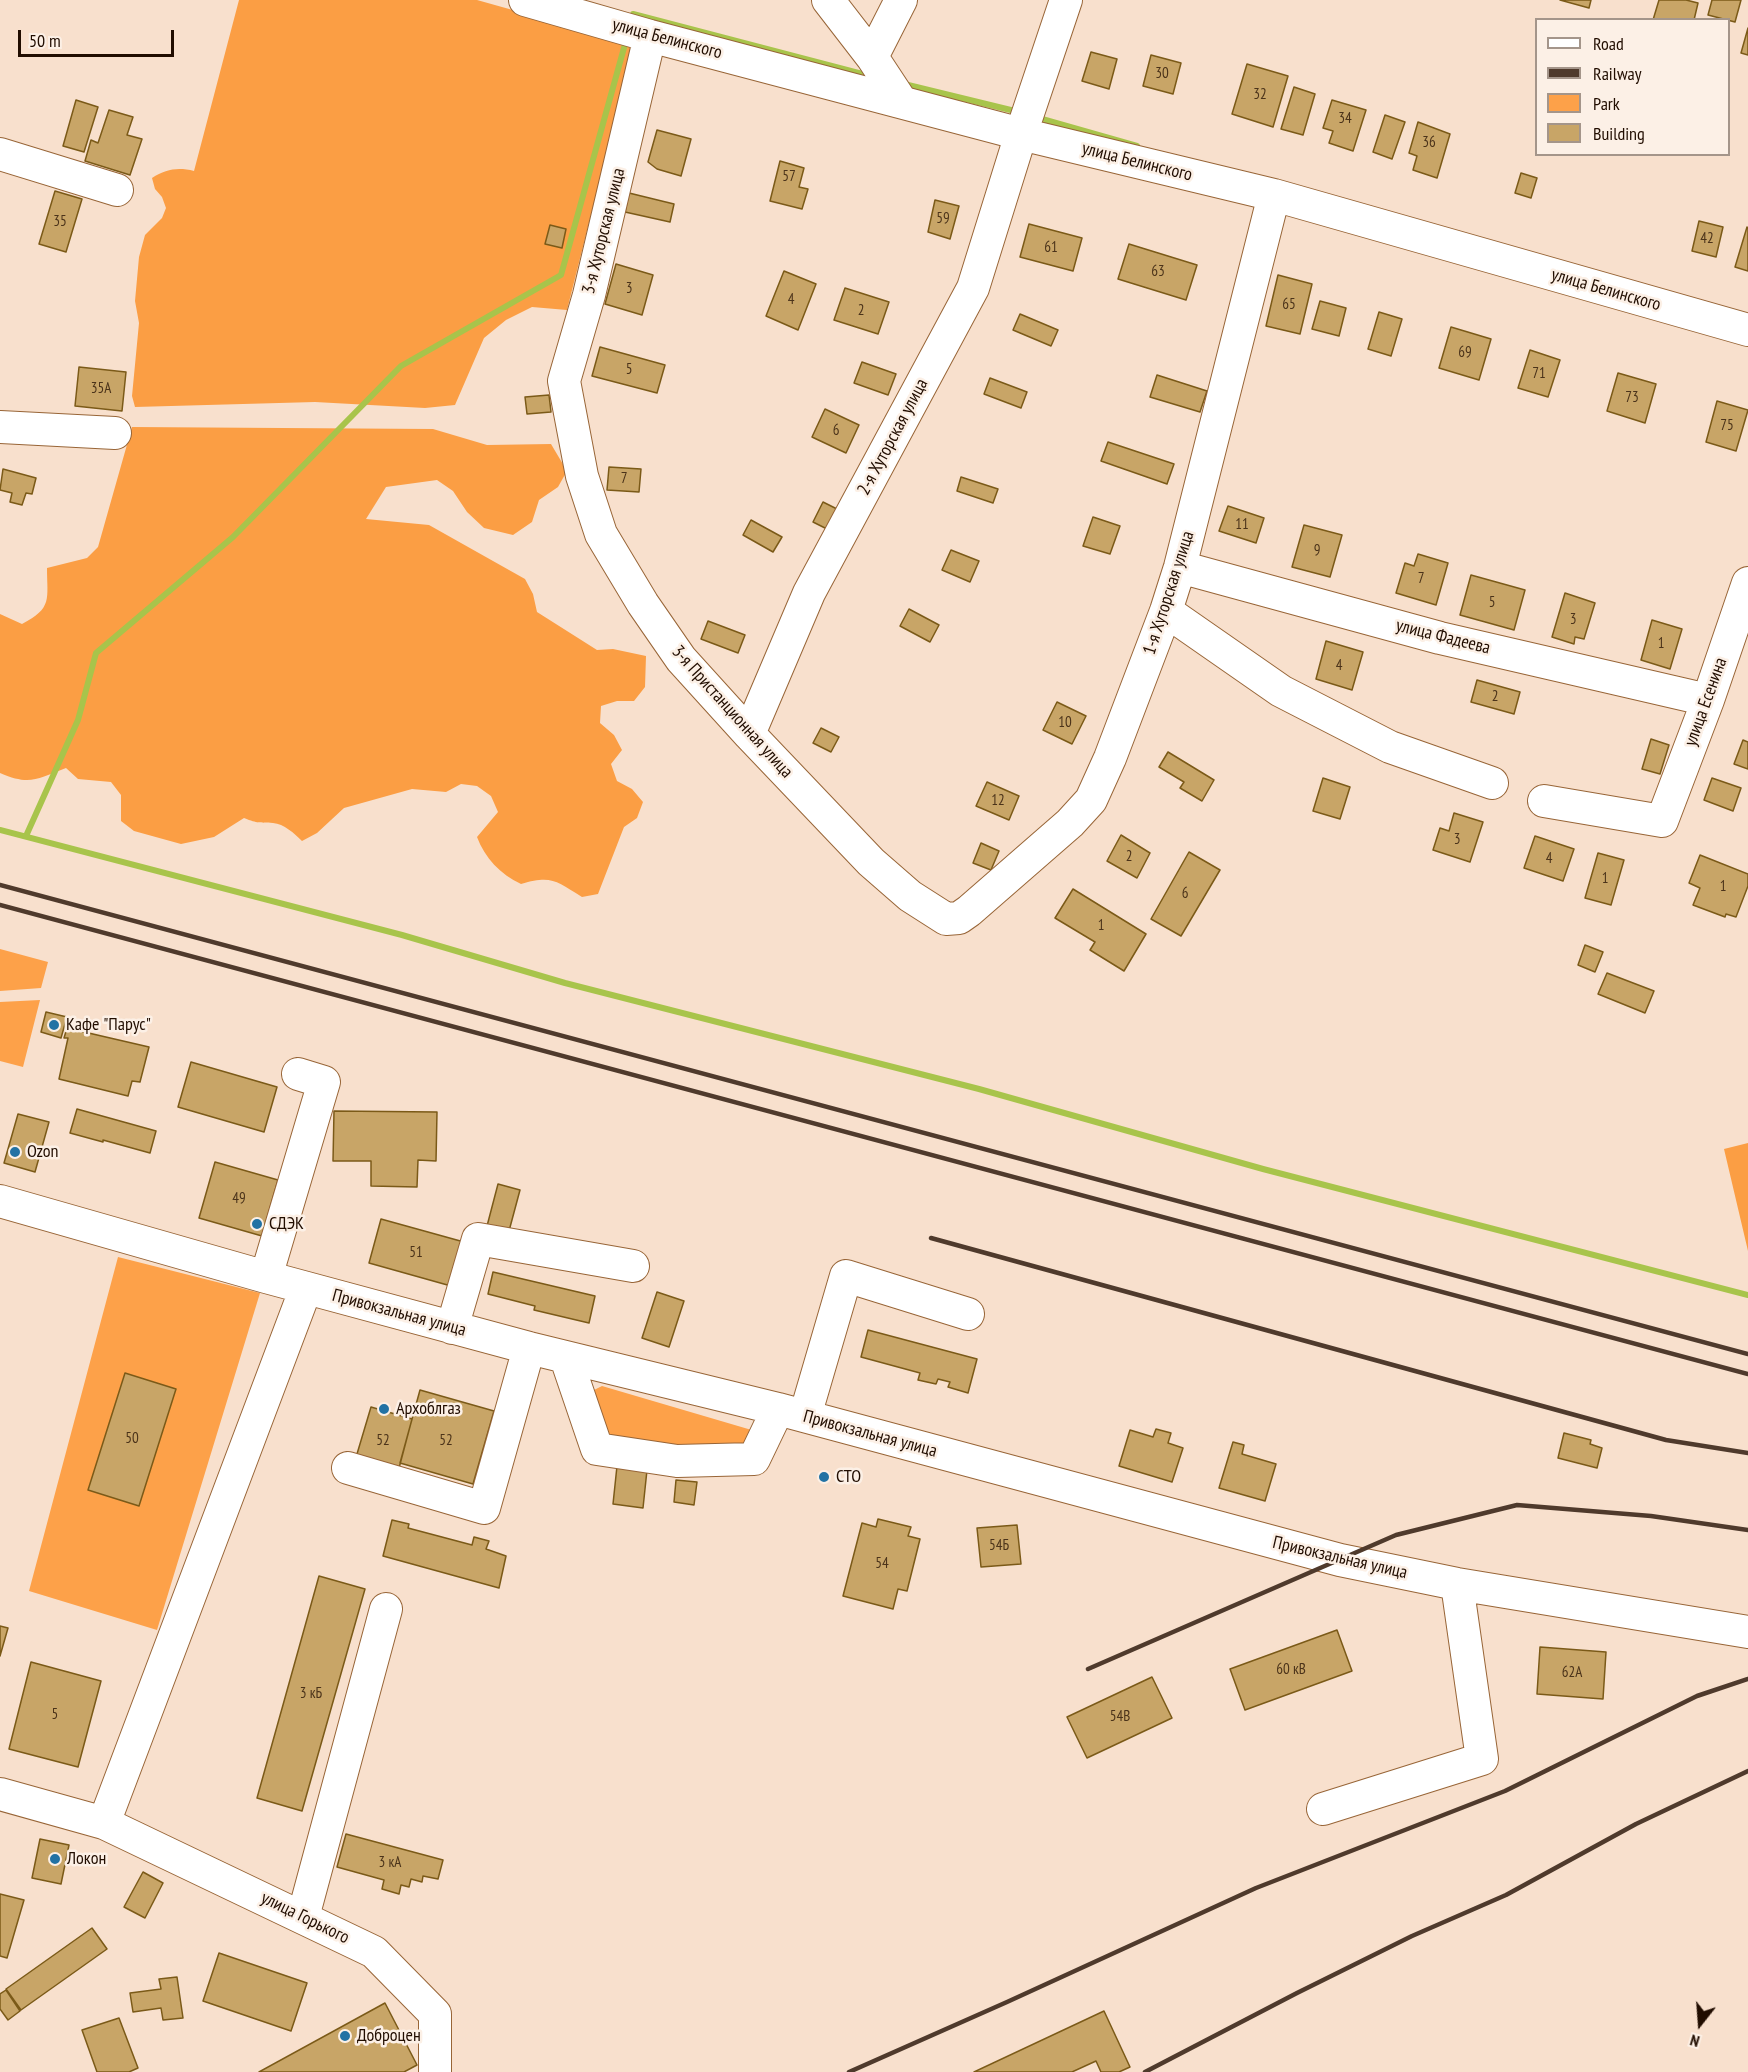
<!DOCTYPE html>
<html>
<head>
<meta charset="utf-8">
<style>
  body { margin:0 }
  #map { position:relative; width:1748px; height:2072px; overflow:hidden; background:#f8e0cd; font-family:"PT Sans Narrow",sans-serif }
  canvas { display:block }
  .legend { position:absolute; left:1535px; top:18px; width:195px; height:138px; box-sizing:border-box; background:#fcf0e6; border:2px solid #a4958a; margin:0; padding:8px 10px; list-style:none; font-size:18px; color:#210d00 }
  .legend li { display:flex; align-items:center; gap:12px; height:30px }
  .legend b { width:30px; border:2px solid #a4958a }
  .north { position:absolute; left:1670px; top:1994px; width:60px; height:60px; -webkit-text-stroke:4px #fcf0e6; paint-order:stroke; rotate:197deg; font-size:16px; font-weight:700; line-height:24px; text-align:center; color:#210d00 }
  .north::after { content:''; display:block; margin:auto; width:21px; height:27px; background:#210d00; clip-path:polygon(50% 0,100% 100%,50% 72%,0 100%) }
  .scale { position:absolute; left:18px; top:30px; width:156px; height:27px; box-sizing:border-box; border:3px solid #210d00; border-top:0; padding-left:8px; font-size:18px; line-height:21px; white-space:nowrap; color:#210d00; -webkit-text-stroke:4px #fcf0e6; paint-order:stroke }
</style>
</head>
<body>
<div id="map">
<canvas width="1748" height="2072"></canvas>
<ul class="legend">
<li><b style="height:8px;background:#fff"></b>Road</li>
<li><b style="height:8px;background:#4f3a2c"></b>Railway</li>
<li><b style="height:16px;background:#fda149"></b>Park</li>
<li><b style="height:16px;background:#c8a567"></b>Building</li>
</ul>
<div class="north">N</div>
<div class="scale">50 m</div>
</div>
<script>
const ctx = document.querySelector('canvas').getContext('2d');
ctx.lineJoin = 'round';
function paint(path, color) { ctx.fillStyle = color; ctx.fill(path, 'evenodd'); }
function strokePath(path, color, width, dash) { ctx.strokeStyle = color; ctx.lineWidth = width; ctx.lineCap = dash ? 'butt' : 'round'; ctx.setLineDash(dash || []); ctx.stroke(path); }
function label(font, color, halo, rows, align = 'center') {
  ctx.font = font + ' "PT Sans Narrow",sans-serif'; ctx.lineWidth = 5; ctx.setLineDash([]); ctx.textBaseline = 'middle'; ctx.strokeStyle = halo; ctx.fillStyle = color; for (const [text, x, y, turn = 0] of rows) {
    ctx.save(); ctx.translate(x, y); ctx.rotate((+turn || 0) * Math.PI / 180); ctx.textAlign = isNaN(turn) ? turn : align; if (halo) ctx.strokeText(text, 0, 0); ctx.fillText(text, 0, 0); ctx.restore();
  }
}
paint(new Path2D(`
  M 0,949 L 48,962 L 41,988 L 0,991 Z
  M 40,1000 L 23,1067 L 0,1061 L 0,1002 Z
  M 118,1257 L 260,1293 L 157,1630 L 29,1591 Z
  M 602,1386 L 755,1431 L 737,1454 L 604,1435 L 590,1392 Z`), '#fda149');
paint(new Path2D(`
  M 239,0 L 477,0 L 634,44 L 567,310 L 532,307 L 506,320 L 484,338 L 455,405 L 425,408 L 315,402 L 135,407 L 132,396 L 139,323 L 135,301 L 139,257 L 145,235 L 162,218 L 166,208 L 162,197 L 155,189 L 152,178 C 166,169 178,167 194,171 Z
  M 132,427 L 433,429 L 487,445 L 551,444 L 567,471 L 558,487 L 539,500 L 532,522 L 513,535 L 484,528 L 467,512 L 453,491 L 437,480 L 386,487 L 366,519 L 429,525 L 525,579 L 533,594 L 537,612 L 597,650 L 613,649 L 646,656 L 645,687 L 634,701 L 617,701 L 601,706 L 600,723 L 614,735 L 622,750 L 611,764 L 617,781 L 632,789 L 643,802 L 637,818 L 624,827 L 598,894 L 582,897 C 556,881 552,875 521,884 C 500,874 485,858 477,837 L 498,812 L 491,796 L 477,786 L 461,784 L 446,792 L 412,789 L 344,808 L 317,833 L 302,841 C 294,833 284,824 273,823 C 258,822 259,824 244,818 L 214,837 L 181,844 L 134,831 L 121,821 L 121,795 L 111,782 L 78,779 L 66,768 C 37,779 30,786 0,773 L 0,614 L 22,624 C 53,608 47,599 47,568 L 87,558 L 98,547 Z
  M 1748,1143 L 1748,1251 L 1724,1149 Z`), '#fb9e44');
strokePath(new Path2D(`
  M 631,22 L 633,14 L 870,76
  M 904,84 L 1019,112
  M 1035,117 L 1137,146
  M 0,830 L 402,935 L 565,983 L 979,1089 L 1263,1169 L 1748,1295
  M 26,836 L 78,720 L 96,653 L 233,537 L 401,366 L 561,275 L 627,37`), '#a8c44b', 6);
const building = new Path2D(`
  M 1560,0 L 1591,0 L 1589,8 Z
  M 1659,0 L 1686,0 L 1698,3 L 1694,20 L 1653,20 Z
  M 1712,0 L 1741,0 L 1735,22 L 1708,15 Z
  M 1748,28 L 1748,55 L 1741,53 Z
  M 1091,52 L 1117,59 L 1109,89 L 1082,81 Z
  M 1151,55 L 1181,63 L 1173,94 L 1143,86 Z
  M 1247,64 L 1288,76 L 1273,127 L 1232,114 Z
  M 1294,87 L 1315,94 L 1303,135 L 1281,129 Z
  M 76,100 L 98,107 L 84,152 L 63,146 Z
  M 1332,100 L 1366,110 L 1353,151 L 1329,143 L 1333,131 L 1323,128 Z
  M 109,110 L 133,117 L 127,135 L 142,139 L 130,175 L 85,161 L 91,140 L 98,143 Z
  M 1385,115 L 1405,122 L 1392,159 L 1373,152 Z
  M 1418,122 L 1450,134 L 1437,178 L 1413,170 L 1417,156 L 1409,153 Z
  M 657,130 L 691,139 L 681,176 L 657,169 L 648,162 Z
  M 780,161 L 804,168 L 799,187 L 808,189 L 802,209 L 770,201 Z
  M 1521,173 L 1537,178 L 1531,198 L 1515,193 Z
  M 55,191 L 82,199 L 66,252 L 39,244 Z
  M 629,193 L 674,204 L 670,222 L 625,212 Z
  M 935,200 L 959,206 L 950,239 L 928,232 Z
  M 1699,221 L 1723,227 L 1716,257 L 1692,251 Z
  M 1029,224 L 1082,238 L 1073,271 L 1020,257 Z
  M 550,225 L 566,229 L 562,248 L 545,244 Z
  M 1747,227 L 1748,228 L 1748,271 L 1735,267 Z
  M 1129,244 L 1197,265 L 1186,300 L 1118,279 Z
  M 616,264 L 653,275 L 642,315 L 605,304 Z
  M 784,271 L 816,284 L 798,330 L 766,316 Z
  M 1278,275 L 1312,284 L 1300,334 L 1266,326 Z
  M 845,288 L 889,302 L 878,334 L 834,320 Z
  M 1320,301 L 1346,308 L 1339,336 L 1312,329 Z
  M 1379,312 L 1402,319 L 1391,356 L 1368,349 Z
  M 1020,314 L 1058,330 L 1051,346 L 1013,330 Z
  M 1451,327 L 1491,339 L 1479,380 L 1439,368 Z
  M 600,347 L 665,365 L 657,393 L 592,376 Z
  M 1530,350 L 1560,360 L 1548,397 L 1518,388 Z
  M 862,362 L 896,374 L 888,395 L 854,383 Z
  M 79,367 L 126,372 L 122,411 L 75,406 Z
  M 1618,373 L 1656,384 L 1645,423 L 1607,411 Z
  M 1157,375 L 1207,391 L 1200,412 L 1150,397 Z
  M 990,378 L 1027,392 L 1021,408 L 984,394 Z
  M 549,395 L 551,412 L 527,414 L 525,397 Z
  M 1717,401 L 1748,410 L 1736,451 L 1706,442 Z
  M 825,409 L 859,425 L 846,453 L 812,437 Z
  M 1108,442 L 1174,464 L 1167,484 L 1101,461 Z
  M 609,467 L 641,469 L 639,492 L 607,490 Z
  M 3,469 L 36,478 L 32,494 L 26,493 L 22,505 L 10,502 L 12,493 L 0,490 Z
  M 961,477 L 998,489 L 993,503 L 957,491 Z
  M 823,502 L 837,509 L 827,529 L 813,522 Z
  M 1228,506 L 1264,518 L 1256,543 L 1219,531 Z
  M 1093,517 L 1120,526 L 1110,554 L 1083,546 Z
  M 751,520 L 782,537 L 773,552 L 743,535 Z
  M 1304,525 L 1342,535 L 1330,577 L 1292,567 Z
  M 951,550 L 979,561 L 970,582 L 942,570 Z
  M 1418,554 L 1448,563 L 1436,605 L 1396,593 L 1405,563 L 1414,566 Z
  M 1471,575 L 1525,590 L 1514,630 L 1460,615 Z
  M 1565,593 L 1595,603 L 1584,639 L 1575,637 L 1574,644 L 1552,637 Z
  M 909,609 L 939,625 L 930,642 L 900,626 Z
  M 1652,620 L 1682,629 L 1670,669 L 1641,660 Z
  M 708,621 L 745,635 L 738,653 L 701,639 Z
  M 1326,641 L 1363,652 L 1352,690 L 1316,679 Z
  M 1477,680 L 1520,692 L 1514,714 L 1471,702 Z
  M 1057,702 L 1086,716 L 1072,744 L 1043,730 Z
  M 821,728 L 839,737 L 831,752 L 813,743 Z
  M 1651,739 L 1669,745 L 1660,774 L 1642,769 Z
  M 1743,740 L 1748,742 L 1748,769 L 1734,764 Z
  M 1168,752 L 1214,780 L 1202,801 L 1180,788 L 1184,782 L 1159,767 Z
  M 1323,778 L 1350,787 L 1340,819 L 1313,811 Z
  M 1712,778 L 1741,788 L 1733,811 L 1704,800 Z
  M 987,782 L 1019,796 L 1009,820 L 976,806 Z
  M 1454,813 L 1483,822 L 1470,862 L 1433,850 L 1440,828 L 1449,831 Z
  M 1121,835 L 1150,853 L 1137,878 L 1107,861 Z
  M 1535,836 L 1574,849 L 1563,881 L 1524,868 Z
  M 981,843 L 999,851 L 991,870 L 973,863 Z
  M 1189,852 L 1220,870 L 1181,936 L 1151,919 Z
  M 1598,853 L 1624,860 L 1611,905 L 1585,898 Z
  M 1700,855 L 1748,874 L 1748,886 L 1736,917 L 1726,914 L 1725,917 L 1693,905 L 1700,888 L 1689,883 Z
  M 1073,889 L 1146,934 L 1124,971 L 1090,950 L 1095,942 L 1055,918 Z
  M 1585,945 L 1603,952 L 1595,972 L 1578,965 Z
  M 1607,973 L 1654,991 L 1645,1013 L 1598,994 Z
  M 46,1012 L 67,1017 L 61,1038 L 41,1032 Z
  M 67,1028 L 149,1047 L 140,1082 L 132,1081 L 128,1096 L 59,1079 L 68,1038 L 64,1038 Z
  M 191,1062 L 277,1087 L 264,1132 L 178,1107 Z
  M 77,1109 L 156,1131 L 150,1153 L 103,1140 L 103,1142 L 70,1133 Z
  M 334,1111 L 437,1112 L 436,1161 L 418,1160 L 417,1187 L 371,1186 L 371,1161 L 333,1161 Z
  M 18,1114 L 49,1122 L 35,1172 L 4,1163 Z
  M 215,1162 L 278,1180 L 262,1236 L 199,1218 Z
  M 498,1184 L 520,1190 L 509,1231 L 487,1226 Z
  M 381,1219 L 464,1242 L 451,1286 L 369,1263 Z
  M 493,1272 L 595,1296 L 589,1323 L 534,1310 L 535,1306 L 488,1294 Z
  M 657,1292 L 684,1301 L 669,1347 L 642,1338 Z
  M 868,1330 L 977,1359 L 968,1393 L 948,1387 L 950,1382 L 938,1379 L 936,1384 L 918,1380 L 920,1373 L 861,1357 Z
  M 125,1373 L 176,1389 L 139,1506 L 88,1490 Z
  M 420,1390 L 494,1411 L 473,1484 L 400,1463 Z
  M 371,1407 L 412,1419 L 394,1487 L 354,1464 Z
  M 1156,1429 L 1171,1433 L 1168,1443 L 1183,1448 L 1172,1482 L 1119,1466 L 1130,1430 L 1153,1437 Z
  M 1564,1433 L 1591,1440 L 1590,1444 L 1602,1448 L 1597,1468 L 1558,1458 Z
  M 1233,1442 L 1244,1445 L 1242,1454 L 1276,1464 L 1265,1501 L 1219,1488 Z
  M 617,1466 L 647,1470 L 643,1508 L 613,1504 Z
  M 676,1480 L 697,1482 L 694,1505 L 674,1502 Z
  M 878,1519 L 911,1527 L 908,1536 L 920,1539 L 907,1591 L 898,1589 L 893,1609 L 843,1596 L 862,1523 L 876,1527 Z
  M 392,1520 L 409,1524 L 408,1528 L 472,1545 L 474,1537 L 489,1541 L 486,1549 L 506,1556 L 499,1588 L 383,1556 Z
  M 1017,1525 L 1021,1564 L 981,1567 L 977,1528 Z
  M 319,1576 L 365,1589 L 302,1811 L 257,1798 Z
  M 0,1626 L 8,1628 L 0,1656 Z
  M 1337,1630 L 1352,1671 L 1245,1710 L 1230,1669 Z
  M 1540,1647 L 1606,1652 L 1603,1699 L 1537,1694 Z
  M 31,1662 L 101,1681 L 78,1767 L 9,1749 Z
  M 1152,1677 L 1172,1718 L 1087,1758 L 1067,1717 Z
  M 346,1834 L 443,1860 L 438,1879 L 423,1876 L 422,1882 L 411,1879 L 409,1887 L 401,1885 L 399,1894 L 382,1889 L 384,1880 L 337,1867 Z
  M 40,1839 L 69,1845 L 61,1884 L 32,1878 Z
  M 143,1872 L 163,1883 L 145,1918 L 124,1907 Z
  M 0,1894 L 24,1900 L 7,1958 L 0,1956 Z
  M 92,1928 L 107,1949 L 21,2010 L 6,1989 Z
  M 219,1953 L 307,1983 L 291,2031 L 203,2001 Z
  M 177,1977 L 183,2018 L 163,2020 L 161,2008 L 133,2012 L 130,1993 L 161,1989 L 159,1979 Z
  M 6,1990 L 20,2011 L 8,2020 L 0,2009 L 0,1994 Z
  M 385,2003 L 417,2065 L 404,2072 L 259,2072 Z
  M 1104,2011 L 1130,2067 L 1119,2072 L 1101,2072 L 1096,2061 L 1072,2072 L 974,2072 Z
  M 119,2018 L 138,2068 L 129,2072 L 97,2072 L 82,2030 Z`);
paint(building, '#c8a567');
strokePath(building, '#7b5a18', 1.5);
const minor = new Path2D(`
  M 525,0 L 650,36 L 1021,134 L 1274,195 L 1748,330
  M 828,0 L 872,57 L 901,101
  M 650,36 L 589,295 L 564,381 L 582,476 L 601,534 L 643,604 L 681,659 L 749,734 L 871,862 L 910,896 L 946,919 L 959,918 L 969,911 L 1070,823 L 1091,800 L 1110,758 L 1166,611 L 1180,567 L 1274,195
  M 872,57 L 901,0
  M 0,154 L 117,190
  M 0,427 L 115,433
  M 1180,567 L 1440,638 L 1708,700
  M 1166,611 L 1281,691 L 1390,747 L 1492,783
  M 749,734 L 809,593 L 973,288 L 1021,134 L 1066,0
  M 1544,801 L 1662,821 L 1708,700 L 1748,583
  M 0,1201 L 266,1277 L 529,1348 L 778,1409 L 1340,1560 L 1457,1584 L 1748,1632
  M 266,1277 L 324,1082 L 298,1074
  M 452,1328 L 478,1239 L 633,1266
  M 566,1358 L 597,1449 L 677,1461 L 754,1459 L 778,1409
  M 805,1416 L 846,1276 L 968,1314
  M 348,1468 L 484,1508 L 529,1348
  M 0,1794 L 104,1823 L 374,1952 L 435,2014 L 435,2072
  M 1323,1809 L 1482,1759 L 1457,1584
  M 104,1823 L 306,1288
  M 303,1917 L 386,1609`);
strokePath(minor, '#986537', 34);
strokePath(minor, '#fff', 32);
strokePath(new Path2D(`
  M 0,885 L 1748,1354
  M 0,905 L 1748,1374
  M 931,1238 L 1666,1440 L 1748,1453
  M 1088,1669 L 1396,1535 L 1517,1505 L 1651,1516 L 1748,1530
  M 849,2072 L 1007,2002 L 1256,1888 L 1505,1791 L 1697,1696 L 1748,1679
  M 1145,2072 L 1297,1993 L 1412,1936 L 1506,1895 L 1636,1824 L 1748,1771`), '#4f3a2c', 4.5);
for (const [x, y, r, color] of [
  [54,1025,6,"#2272a4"],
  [15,1152,6,"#2272a4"],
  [257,1224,6,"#2272a4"],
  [384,1409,6,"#2272a4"],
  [824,1477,6,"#2272a4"],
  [55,1859,6,"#2272a4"],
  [345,2036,6,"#2272a4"]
]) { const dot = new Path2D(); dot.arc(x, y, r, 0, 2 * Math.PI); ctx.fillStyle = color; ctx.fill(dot); strokePath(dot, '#fcf0e6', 2); }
label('15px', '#4b331a', null, [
  ["30",1162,74],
  ["32",1260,95],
  ["34",1345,119],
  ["36",1429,143],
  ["57",789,177],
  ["59",943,219],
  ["35",60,222],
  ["42",1707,239],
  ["61",1051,248],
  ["63",1158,272],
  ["3",629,289],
  ["4",791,300],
  ["65",1289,305],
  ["2",861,311],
  ["69",1465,353],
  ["5",629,370],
  ["71",1539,374],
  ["35А",101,389],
  ["73",1632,398],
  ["75",1727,426],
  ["6",836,431],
  ["7",624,479],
  ["11",1242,525],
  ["9",1317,551],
  ["7",1421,579],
  ["5",1492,603],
  ["3",1573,620],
  ["1",1661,644],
  ["4",1339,666],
  ["2",1495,697],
  ["10",1065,723],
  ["12",998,801],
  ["3",1457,840],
  ["2",1129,857],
  ["4",1549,859],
  ["1",1605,879],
  ["1",1723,887],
  ["6",1185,894],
  ["1",1101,926],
  ["49",239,1199],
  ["51",416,1253],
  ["50",132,1439],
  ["52",383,1441],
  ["52",446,1441],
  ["54Б",999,1546],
  ["54",882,1564],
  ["60 кВ",1291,1670],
  ["62А",1572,1673],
  ["3 кБ",311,1694],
  ["5",55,1715],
  ["54В",1120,1717],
  ["3 кА",390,1863]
]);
label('18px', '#210d00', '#fcf0e6', [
  ["улица Белинского",667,39,15],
  ["улица Белинского",1137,162,14],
  ["3-я Хуторская улица",604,231,-76],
  ["улица Белинского",1606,290,16],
  ["2-я Хуторская улица",893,437,-62],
  ["1-я Хуторская улица",1169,593,-72],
  ["улица Фадеева",1443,637,14],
  ["улица Есенина",1706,702,-70],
  ["3-я Пристанционная улица",732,712,48],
  ["Привокзальная улица",399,1313,15],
  ["Привокзальная улица",870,1434,15],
  ["Привокзальная улица",1340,1558,13],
  ["улица Горького",305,1918,26]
]);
label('18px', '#210d00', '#fcf0e6', [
  ["Кафе \"Парус\"",66,1025],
  ["Ozon",27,1152],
  ["СДЭК",269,1224],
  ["Архоблгаз",396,1409],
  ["СТО",836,1477],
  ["Локон",67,1859],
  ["Доброцен",357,2036]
], 'left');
</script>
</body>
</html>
